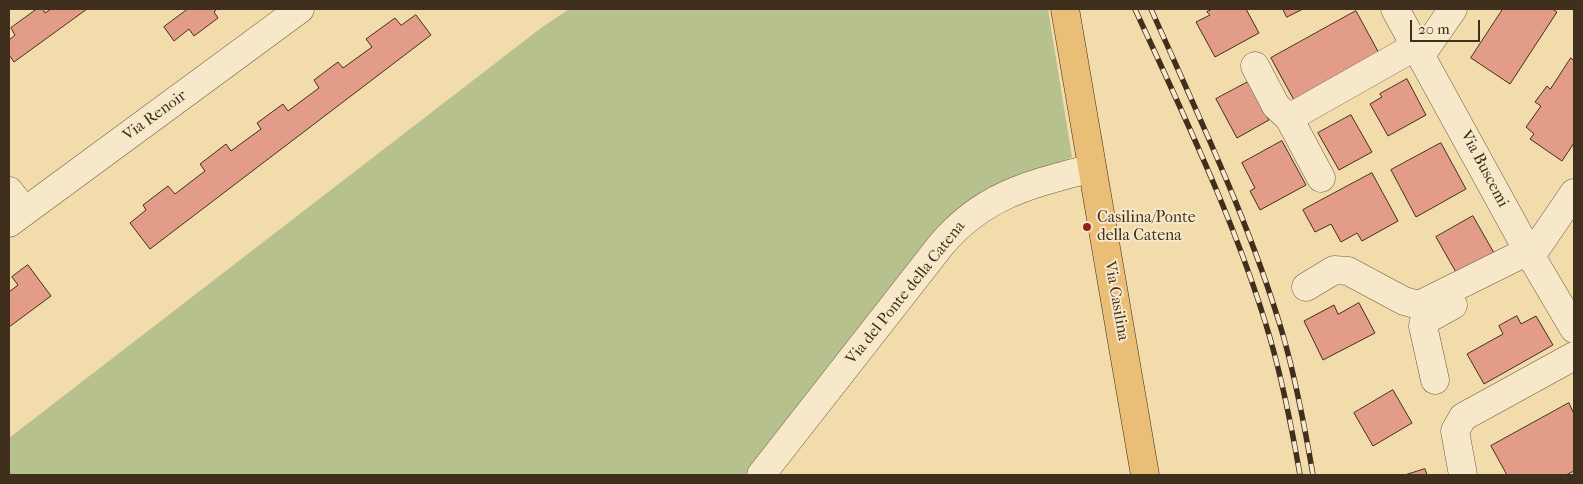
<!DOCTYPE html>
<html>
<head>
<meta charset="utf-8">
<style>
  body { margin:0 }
  #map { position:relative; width:1583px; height:484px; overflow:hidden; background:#f3dcac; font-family:"IM FELL French Canon",serif }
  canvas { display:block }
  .frame { position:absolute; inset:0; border:10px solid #402f1d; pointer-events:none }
  .scale { position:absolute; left:1410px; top:20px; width:70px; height:22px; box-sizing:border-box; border:2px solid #402f1d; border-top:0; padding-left:6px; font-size:15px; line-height:18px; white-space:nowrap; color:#402f1d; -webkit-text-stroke:4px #f7e8c9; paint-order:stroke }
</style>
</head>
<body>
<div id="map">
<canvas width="1583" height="484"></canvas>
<div class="frame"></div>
<div class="scale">20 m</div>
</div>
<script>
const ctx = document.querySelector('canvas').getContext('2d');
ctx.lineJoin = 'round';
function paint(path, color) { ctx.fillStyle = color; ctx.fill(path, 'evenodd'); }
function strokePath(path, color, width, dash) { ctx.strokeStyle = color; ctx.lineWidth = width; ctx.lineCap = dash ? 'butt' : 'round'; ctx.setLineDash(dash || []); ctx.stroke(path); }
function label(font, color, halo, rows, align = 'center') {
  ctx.font = font + ' "IM FELL French Canon",serif'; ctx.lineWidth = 4; ctx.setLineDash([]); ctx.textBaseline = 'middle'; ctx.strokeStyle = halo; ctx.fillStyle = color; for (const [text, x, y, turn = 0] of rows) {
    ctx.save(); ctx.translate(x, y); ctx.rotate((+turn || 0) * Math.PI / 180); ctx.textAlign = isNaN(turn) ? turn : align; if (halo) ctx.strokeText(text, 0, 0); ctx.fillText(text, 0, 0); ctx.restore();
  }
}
paint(new Path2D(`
  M 569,9 L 1048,9 L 1072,157 L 1010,185 L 932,246 L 745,475 L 9,475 L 9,438 L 541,28 Z`), '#b6c18d');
const building = new Path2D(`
  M 37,9 L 43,9 L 45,13 L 51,9 L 87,9 L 14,62 L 9,55 L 9,40 L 15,35 L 11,28 Z
  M 188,9 L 217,9 L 214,12 L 218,18 L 194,36 L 189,29 L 174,41 L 164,27 Z
  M 1213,9 L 1246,9 L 1259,33 L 1215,57 L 1196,22 L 1210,15 L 1207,12 Z
  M 1283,9 L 1303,9 L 1287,17 Z
  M 1503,9 L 1552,9 L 1557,12 L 1510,84 L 1471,58 Z
  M 1356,11 L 1380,55 L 1295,102 L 1271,58 Z
  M 416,15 L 431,35 L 150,249 L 130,223 L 146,210 L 143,205 L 168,186 L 175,194 L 205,171 L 200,164 L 226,144 L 231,151 L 261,129 L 257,123 L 283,104 L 288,111 L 319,88 L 314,80 L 338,62 L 343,68 L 372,47 L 366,39 L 395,18 L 401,25 Z
  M 1571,58 L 1574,61 L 1574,143 L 1562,161 L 1530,139 L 1534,134 L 1526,127 L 1541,106 L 1535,102 L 1547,86 L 1550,89 Z
  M 1407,79 L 1426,115 L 1388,136 L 1370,104 L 1382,97 L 1380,94 Z
  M 1248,82 L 1269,120 L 1237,138 L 1216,99 Z
  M 1351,115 L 1372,152 L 1339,170 L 1318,133 Z
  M 1282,141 L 1306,185 L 1260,210 L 1250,191 L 1255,188 L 1242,163 Z
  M 1441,143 L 1466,189 L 1416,217 L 1391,170 Z
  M 1372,173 L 1398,221 L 1362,241 L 1357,233 L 1341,242 L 1331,224 L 1315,232 L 1303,210 Z
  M 1473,216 L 1498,260 L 1461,281 L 1436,237 Z
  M 28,265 L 51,296 L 9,327 L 9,292 L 18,285 L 12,277 Z
  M 1359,303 L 1375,333 L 1323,360 L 1304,321 L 1334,305 L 1338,314 Z
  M 1517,316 L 1521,324 L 1536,316 L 1553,345 L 1484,384 L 1467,354 L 1503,334 L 1499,326 Z
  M 1393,390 L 1412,423 L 1373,446 L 1354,413 Z
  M 1569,403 L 1574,414 L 1574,471 L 1566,475 L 1507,475 L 1491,446 Z
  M 1425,469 L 1427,475 L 1405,475 Z`);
paint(building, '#e39c87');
strokePath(building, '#402f1d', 1);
const minor = new Path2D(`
  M 1395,9 L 1528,251 L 1574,329
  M 1421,55 L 1453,9
  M 1255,66 L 1276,106 L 1289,118 L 1321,178
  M 1289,118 L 1416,46
  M 9,191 L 25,211
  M 9,223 L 300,9
  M 1531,256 L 1574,193
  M 1306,287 L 1334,270 L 1348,271 L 1404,301 L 1419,305 L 1528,251
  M 1435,380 L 1423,326 L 1424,321 L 1453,305
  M 761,475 L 941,245 C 984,194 1032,184 1092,168
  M 1463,475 L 1455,431 L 1463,417 L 1574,356`);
const major = new Path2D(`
  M 1065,9 L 1145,475`);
strokePath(minor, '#6d5a41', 29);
strokePath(major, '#402f1d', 29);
strokePath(minor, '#f7e8c9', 28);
strokePath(major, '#eabe76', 28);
const rail = new Path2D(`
  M 1135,9 C 1184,116 1237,225 1270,338 C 1283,383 1292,429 1300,475
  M 1151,9 C 1198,115 1250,223 1283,335 C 1296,381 1305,428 1313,475`);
strokePath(rail, '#402f1d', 5.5);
strokePath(rail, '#f7e8c9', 4, [11]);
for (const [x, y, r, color] of [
  [1087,227,5,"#8f2418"]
]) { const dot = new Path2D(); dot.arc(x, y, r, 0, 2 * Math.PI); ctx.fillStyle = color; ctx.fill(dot); strokePath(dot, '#f7e8c9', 2); }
label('16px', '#402f1d', '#f7e8c9', [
  ["Via Renoir",155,116,-36],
  ["Via Buscemi",1484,169,62],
  ["Via del Ponte della Catena",906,293,-51],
  ["Via Casilina",1116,301,80]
]);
label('16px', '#402f1d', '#f7e8c9', [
  ["Casilina/Ponte",1097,218],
  ["della Catena",1097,236]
], 'left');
</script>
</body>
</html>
